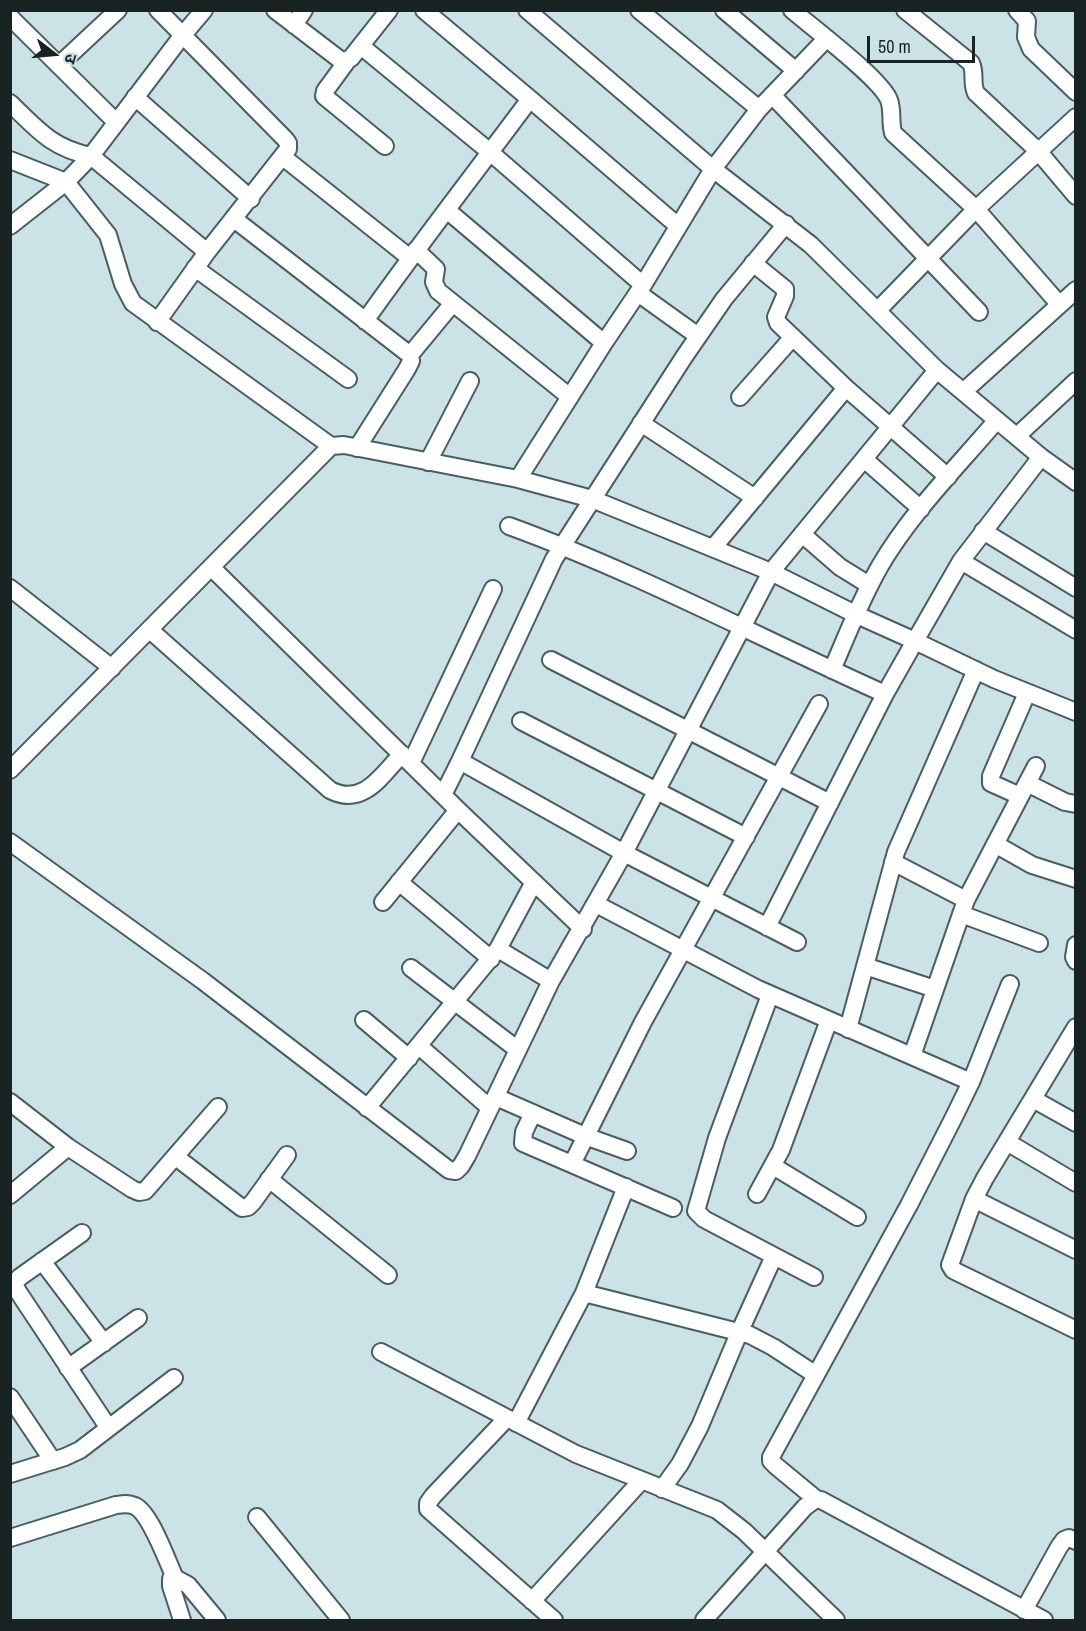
<!DOCTYPE html>
<html>
<head>
<meta charset="utf-8">
<style>
  body { margin:0 }
  #map { position:relative; width:1086px; height:1631px; overflow:hidden; background:#cbe3e7; font-family:"Archivo Narrow","Noto Sans Devanagari",sans-serif }
  canvas { display:block }
  .frame { position:absolute; inset:0; border:12px solid #1a2324; pointer-events:none }
  .north { position:absolute; left:24px; top:24px; width:60px; height:60px; -webkit-text-stroke:4px #cbe3e7; paint-order:stroke; rotate:106deg; font-size:16px; font-weight:700; line-height:24px; text-align:center; color:#1a2324 }
  .north::after { content:''; display:block; margin:auto; width:21px; height:27px; background:#1a2324; clip-path:polygon(50% 0,100% 100%,50% 72%,0 100%) }
  .scale { position:absolute; left:867px; top:36px; width:108px; height:27px; box-sizing:border-box; border:3px solid #1a2324; border-top:0; padding-left:8px; font-size:18px; line-height:21px; white-space:nowrap; color:#1a2324; -webkit-text-stroke:4px #cbe3e7; paint-order:stroke }
</style>
</head>
<body>
<div id="map">
<canvas width="1086" height="1631"></canvas>
<div class="frame"></div>
<div class="north">उ</div>
<div class="scale">50 m</div>
</div>
<script>
const ctx = document.querySelector('canvas').getContext('2d');
ctx.lineJoin = 'round';
function strokePath(path, color, width, dash) { ctx.strokeStyle = color; ctx.lineWidth = width; ctx.lineCap = dash ? 'butt' : 'round'; ctx.setLineDash(dash || []); ctx.stroke(path); }
const minor = new Path2D(`
  M 275,10 L 343,62 L 351,58 L 389,10
  M 424,10 L 530,99 L 678,226
  M 527,10 L 713,169 L 811,245 L 937,370 L 1041,457 L 1076,482
  M 639,10 L 759,109
  M 724,10 L 796,71
  M 792,10 C 813,28 881,79 889,100 C 893,110 890,122 893,133 L 976,209 L 1059,304
  M 905,10 L 971,63 C 976,73 971,83 976,93 L 1038,151 L 1076,196
  M 1017,10 L 1027,21 L 1026,37 L 1031,49 L 1076,92
  M 10,17 L 116,122
  M 294,25 L 304,10
  M 361,46 L 490,152 L 643,285
  M 347,61 L 325,91 L 324,96 L 385,146
  M 59,65 L 118,10
  M 772,95 L 979,312
  M 135,97 L 251,199
  M 10,103 C 38,130 52,148 91,156 L 207,252
  M 283,157 L 410,258
  M 10,160 L 66,182 L 108,235 L 123,284 L 133,303 L 331,446
  M 448,211 L 604,343
  M 234,219 L 410,355 L 411,361 L 407,369 L 357,448
  M 786,224 L 724,299 L 684,357 L 554,559 L 460,761 L 624,853 L 771,572 L 857,615 L 915,641 L 961,561 L 1041,457
  M 10,226 L 66,182 L 91,156 L 182,36 L 204,10
  M 416,250 L 436,269 L 434,282 L 438,291 L 570,397
  M 753,263 L 785,289 L 785,296 L 776,317 L 778,323 L 846,388 L 948,477
  M 195,268 L 348,379
  M 638,293 L 698,336
  M 878,310 L 976,209 L 1076,117
  M 365,321 C 418,246 475,173 530,99
  M 157,322 L 207,252 L 288,149 L 288,143 L 285,139 L 158,10
  M 410,355 L 453,303
  M 963,392 L 1076,290
  M 740,397 L 793,337
  M 641,423 L 755,498
  M 1017,436 L 1076,381
  M 864,459 L 921,509
  M 428,462 L 470,381
  M 518,479 L 592,499 L 771,572 L 937,370
  M 509,526 C 638,573 760,638 885,694
  M 983,531 L 1076,588
  M 802,534 L 840,567 L 869,585
  M 713,548 L 846,388
  M 961,561 L 1076,630
  M 212,568 L 458,810 L 583,929
  M 10,588 L 112,668
  M 150,630 L 330,790 C 363,807 381,776 402,754
  M 551,660 L 830,803
  M 832,670 C 847,635 861,599 880,566 C 911,513 957,467 997,420
  M 521,721 L 746,837
  M 411,763 L 493,589
  M 10,770 L 331,446 L 344,445 L 518,479 L 604,343 L 643,285 L 713,169 L 759,109 L 826,39
  M 1027,783 L 1065,802 L 1076,804
  M 443,795 L 460,761
  M 1020,796 L 991,783 L 991,776 L 1027,693
  M 10,842 L 203,981 L 449,1170 L 456,1171 L 461,1166 L 467,1156 L 551,981 L 624,853 L 797,942
  M 995,844 L 1032,865 L 1076,879
  M 893,862 L 966,900
  M 399,882 L 491,959
  M 383,902 L 458,810
  M 596,904 L 758,989 L 971,1082
  M 961,914 L 1039,943
  M 767,927 L 885,694 L 915,641 L 994,679 L 1076,712
  M 1076,945 L 1074,957 L 1076,961
  M 498,949 L 551,981
  M 865,966 L 935,989
  M 411,968 L 518,1050
  M 770,995 L 717,1138 L 696,1211 L 704,1219 L 814,1277
  M 364,1020 L 409,1058
  M 1076,1027 L 985,1178 L 974,1199 L 950,1265 L 953,1270 L 959,1273 L 1076,1330
  M 848,1029 L 896,852 L 976,670
  M 419,1046 L 490,1108
  M 912,1056 L 966,900 L 1036,766
  M 496,1097 L 585,1136 L 627,1151
  M 1033,1099 L 1076,1123
  M 10,1102 L 68,1147 L 10,1195
  M 367,1108 L 498,949 L 534,882
  M 533,1113 L 524,1132 L 523,1143 L 673,1208
  M 1007,1142 L 1076,1183
  M 68,1147 L 132,1189 L 139,1192 L 145,1191 L 218,1107
  M 176,1157 L 242,1208 L 248,1207 L 253,1202 L 287,1155
  M 572,1164 L 643,1022 L 819,704
  M 773,1166 L 857,1217
  M 269,1179 L 388,1275
  M 757,1194 L 781,1150 L 829,1020
  M 974,1199 L 1076,1250
  M 82,1233 L 20,1277 L 16,1281 L 15,1287 L 108,1427
  M 42,1261 L 104,1343
  M 584,1293 L 750,1335 L 773,1347 L 816,1375
  M 381,1352 L 576,1454 L 717,1510 L 744,1531 L 836,1620
  M 68,1368 L 138,1318
  M 10,1397 L 53,1461
  M 507,1418 L 433,1496 L 428,1503 L 428,1509 L 554,1620
  M 516,1423 L 584,1293 L 626,1187
  M 10,1474 L 65,1457 L 80,1450 L 174,1378
  M 662,1489 L 680,1464 L 700,1426 L 739,1333 L 774,1256
  M 816,1499 L 776,1466 L 771,1461 L 771,1457 L 909,1205 L 954,1117 L 971,1082 L 1010,984
  M 257,1517 L 341,1620
  M 10,1538 L 116,1505 C 123,1504 128,1503 135,1506 C 151,1514 167,1561 175,1578
  M 532,1601 L 641,1481
  M 1024,1610 L 1059,1547 L 1064,1540 L 1069,1538 L 1076,1541
  M 182,1620 L 171,1586 L 171,1579 L 175,1578 L 188,1585 L 217,1620
  M 704,1620 L 805,1507 L 816,1499 L 821,1500 L 1044,1620`);
strokePath(minor, '#485e61', 20);
strokePath(minor, '#fff', 16);
</script>
</body>
</html>
